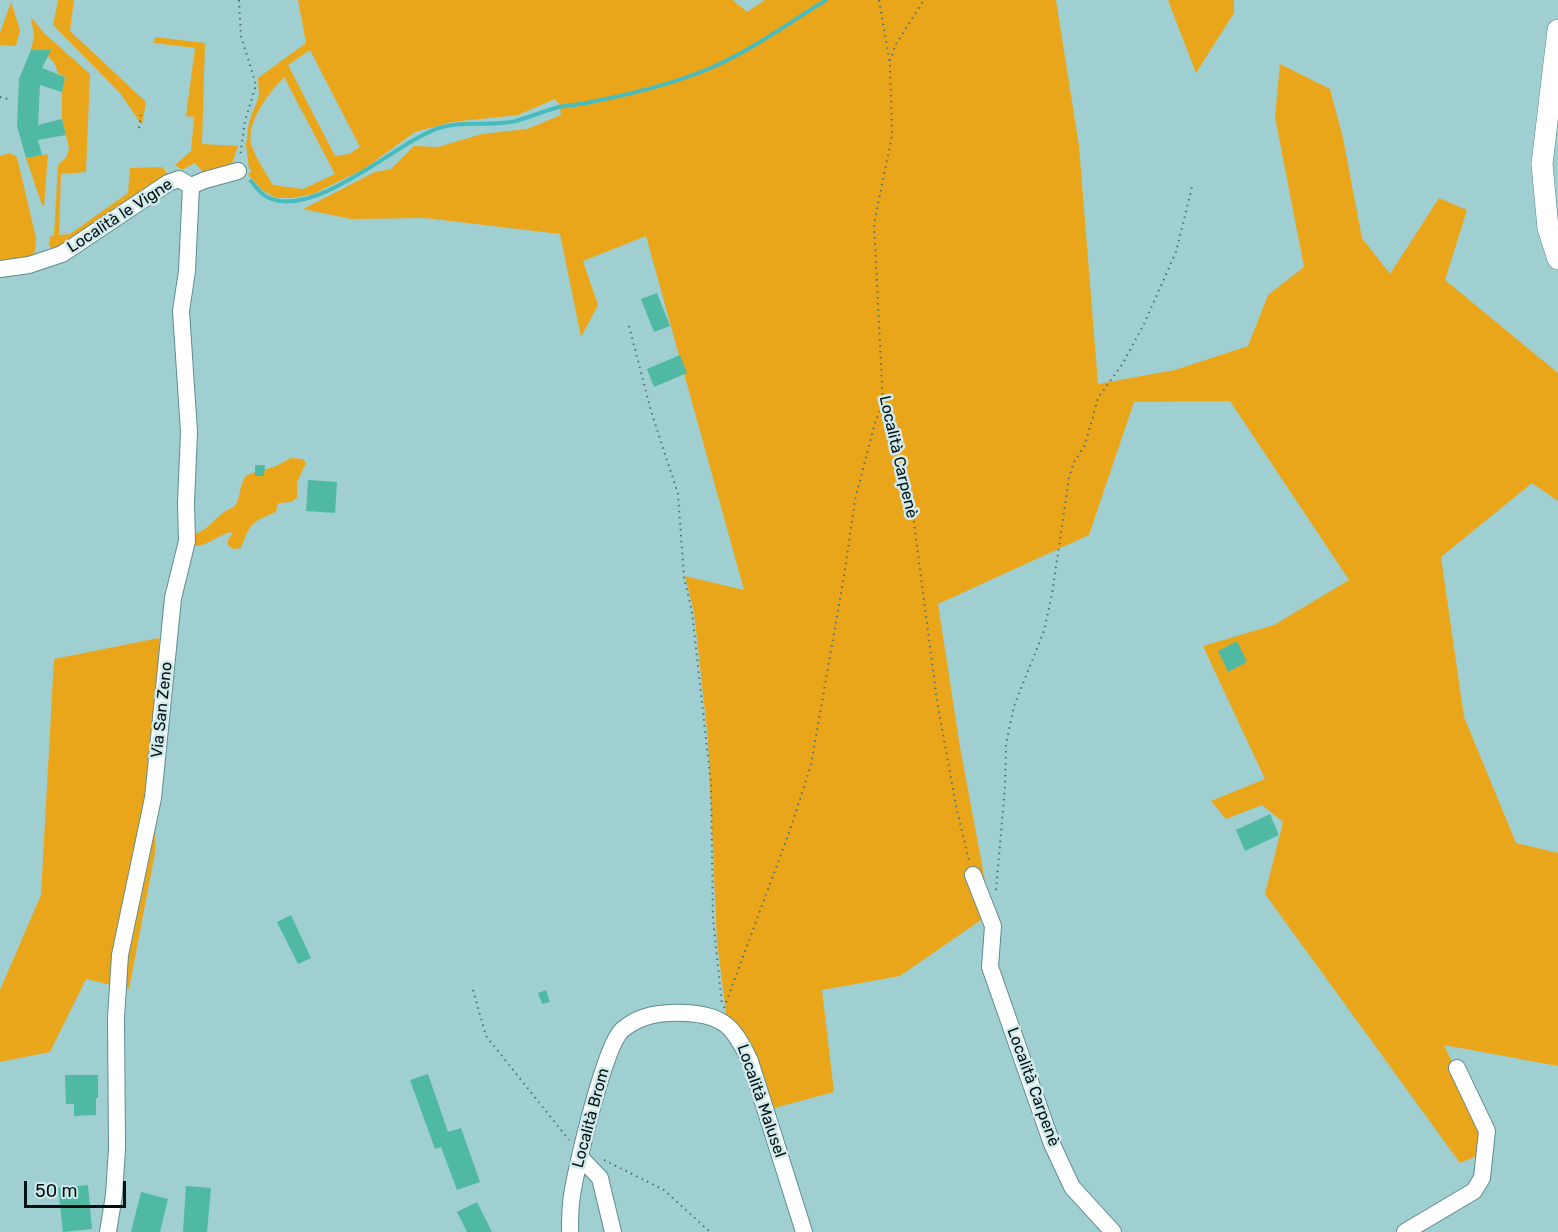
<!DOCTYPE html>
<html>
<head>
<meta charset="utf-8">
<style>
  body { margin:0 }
  #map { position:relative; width:1558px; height:1232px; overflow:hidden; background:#9fcfd0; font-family:Rubik,sans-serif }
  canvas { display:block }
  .scale { position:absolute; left:24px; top:1181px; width:102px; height:27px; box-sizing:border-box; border:3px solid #011111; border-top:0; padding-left:8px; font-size:18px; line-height:21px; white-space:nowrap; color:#011111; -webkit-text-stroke:4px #d2eaeb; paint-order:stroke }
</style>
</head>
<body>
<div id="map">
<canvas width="1558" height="1232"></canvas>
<div class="scale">50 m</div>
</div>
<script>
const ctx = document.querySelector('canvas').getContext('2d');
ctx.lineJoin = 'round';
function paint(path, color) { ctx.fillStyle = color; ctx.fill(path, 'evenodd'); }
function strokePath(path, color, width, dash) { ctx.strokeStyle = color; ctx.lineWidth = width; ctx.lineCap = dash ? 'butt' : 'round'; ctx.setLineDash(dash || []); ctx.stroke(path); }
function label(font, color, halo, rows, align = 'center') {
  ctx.font = font + ' Rubik,sans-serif'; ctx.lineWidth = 5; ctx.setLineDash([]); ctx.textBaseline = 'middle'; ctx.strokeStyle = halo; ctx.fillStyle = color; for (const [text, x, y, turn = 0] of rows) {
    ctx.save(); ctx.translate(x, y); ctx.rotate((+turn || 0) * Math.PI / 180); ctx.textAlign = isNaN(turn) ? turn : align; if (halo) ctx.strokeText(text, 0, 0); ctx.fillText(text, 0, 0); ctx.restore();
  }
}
paint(new Path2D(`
  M 58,0 L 74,0 L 70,31 L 146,102 L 142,125 L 120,93 L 53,25 Z
  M 298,0 L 733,0 L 747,12 L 765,0 L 1056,0 L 1079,146 L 1098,384 L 1175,370 L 1248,346 L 1268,295 L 1304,267 L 1275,117 L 1280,64 L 1330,89 L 1343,138 L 1362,238 L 1390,274 L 1439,198 L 1467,210 L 1445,280 L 1558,373 L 1558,501 L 1532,483 L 1441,557 L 1464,717 L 1516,843 L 1558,853 L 1558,1066 L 1444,1045 L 1493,1149 L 1460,1163 L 1265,894 L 1283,822 L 1262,805 L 1226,819 L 1211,801 L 1265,779 L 1203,646 L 1274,625 L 1349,580 L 1230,401 L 1134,402 L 1089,535 L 938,604 L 960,747 L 991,913 L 900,976 L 822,990 L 834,1092 L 763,1111 L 728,1029 L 717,942 L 708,739 L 694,612 L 685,576 L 744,590 L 646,236 L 583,261 L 598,305 L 581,337 L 560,234 L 425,218 L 351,219 L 303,209 L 375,172 L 391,169 L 414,146 L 438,147 L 482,134 L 527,129 L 561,115 L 559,104 L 555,99 L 518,115 L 452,122 L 415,132 L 364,169 L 313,194 L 293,198 L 276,198 L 262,190 L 248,174 L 252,171 L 249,168 L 246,145 L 249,122 L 259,96 L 258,78 L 306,43 ZM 310,50 L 360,147 L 349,154 L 335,156 L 288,65 ZM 284,77 L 335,174 L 303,189 L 273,185 C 266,173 257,160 252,147 C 244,124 269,93 284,77 Z
  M 1168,0 L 1234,0 L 1234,13 L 1196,73 Z
  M 11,2 L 20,30 L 16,46 L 0,45 L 0,33 Z
  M 31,17 L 44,33 L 90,74 L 86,172 L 61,174 L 59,235 L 70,234 L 128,193 L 130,168 L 162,167 L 168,174 L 86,234 L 53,251 L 49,245 L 50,237 L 54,235 L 58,165 L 67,156 L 69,148 L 62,119 L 62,92 L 65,77 L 58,73 C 54,57 47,55 31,50 L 34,37 Z
  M 155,37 L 205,43 L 202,144 L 238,146 L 231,167 L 204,173 L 195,163 L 182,170 L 175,165 L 191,151 L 194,117 L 186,116 L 195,48 L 154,43 Z
  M 10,153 L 16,156 L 18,161 L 36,238 L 34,258 L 0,263 L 0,156 Z
  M 48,154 L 44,206 L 42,205 L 26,158 Z
  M 291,458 L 303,459 L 306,463 L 297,482 L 297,498 L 291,502 L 278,503 L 276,512 C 251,522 250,524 241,548 L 234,549 L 228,546 L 228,540 L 232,534 L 231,532 C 217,535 205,549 191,545 L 195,534 C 210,530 219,511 234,507 C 242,497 238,485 247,475 L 276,466 Z
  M 159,638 L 155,853 L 129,989 L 86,979 L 50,1052 L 0,1062 L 0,990 L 41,895 L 54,659 Z`), '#eaa61b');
strokePath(new Path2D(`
  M 251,181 C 256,187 261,194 267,197 C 314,221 396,142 439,128 C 464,120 491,127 516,121 C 529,117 542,112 555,108 C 566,105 579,105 591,102 C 632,94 674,84 713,67 C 753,49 789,23 826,0`), '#48bbbe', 4);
paint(new Path2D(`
  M 31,50 L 51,50 L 42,68 L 65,77 L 62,92 L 40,85 L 38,125 L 62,119 L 66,135 L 38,140 L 42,155 L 26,158 L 17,126 L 19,79 Z
  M 657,293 L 670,326 L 654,332 L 641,299 Z
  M 680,355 L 687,373 L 654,387 L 647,369 Z
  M 255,465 L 265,465 L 264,476 L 255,476 Z
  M 308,480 L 337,482 L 335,513 L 306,511 Z
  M 1237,641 L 1247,662 L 1228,672 L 1218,651 Z
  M 1270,814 L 1279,835 L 1245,851 L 1236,830 Z
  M 291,915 L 311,958 L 298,964 L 277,922 Z
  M 546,990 L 550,1002 L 542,1004 L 538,993 Z
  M 428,1074 L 448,1132 L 461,1128 L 480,1182 L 457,1190 L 441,1147 L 435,1149 L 410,1080 Z
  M 65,1075 L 98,1075 L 98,1098 L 96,1098 L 96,1115 L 74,1116 L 74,1104 L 66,1104 Z
  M 88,1185 L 92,1229 L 63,1232 L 58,1188 Z
  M 186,1186 L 211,1188 L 207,1232 L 183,1232 Z
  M 141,1192 L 168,1199 L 160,1232 L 131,1232 Z
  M 477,1202 L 492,1232 L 467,1232 L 457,1212 Z`), '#50b9a4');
const minor = new Path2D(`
  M 0,269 L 29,265 L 62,254 L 168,183 L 179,179 L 191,186 L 205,180 L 238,171
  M 973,875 L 993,926 L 990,967 L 1052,1144 L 1072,1187 L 1113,1232
  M 580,1157 L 600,1178 L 613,1232
  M 108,1232 L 114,1195 L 117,1148 L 116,1018 L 120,955 L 153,798 L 173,598 L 187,541 L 186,503 L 189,432 L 181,311 L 187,271 L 191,186
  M 570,1232 C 570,1220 570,1207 572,1195 C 577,1166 604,1047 622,1030 C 641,1014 662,1012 686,1013 C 725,1015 734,1028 750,1061 L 804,1232
  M 1405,1232 L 1474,1191 L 1482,1178 L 1487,1131 L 1457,1068`);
const tertiary = new Path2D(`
  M 1558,30 L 1542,164 L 1548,228 L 1558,259`);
strokePath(minor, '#5e8d8e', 18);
strokePath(tertiary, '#5e8d8e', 22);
strokePath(new Path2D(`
  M 239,0 L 241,36 L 256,85 L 245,121 L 240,157
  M 879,0 L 890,64 L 892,136 L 874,224 L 883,403 L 913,515 L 937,701 L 956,806 L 969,861
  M 890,61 L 896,44 L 924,0
  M 0,97 L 8,99
  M 139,128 L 141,115
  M 629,326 L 651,411 L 678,494 L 684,577 L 692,612 L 711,784 L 713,919 L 722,1005
  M 996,890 L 1005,787 L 1006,744 L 1014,706 L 1044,631 L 1052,594 L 1069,478 L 1073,464 L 1085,445 L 1098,398 L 1123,363 L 1143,326 L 1176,252 L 1193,183
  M 473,990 L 486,1036 L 569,1140
  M 724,1008 L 790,830 L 811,765 L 844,576 L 855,500 L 875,423 L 883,403
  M 604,1160 L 664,1190 L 710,1232`), '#517171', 2, [1.5, 4.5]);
strokePath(minor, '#fff', 16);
strokePath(tertiary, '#fff', 21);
label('16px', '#011111', '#d2eaeb', [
  ["Località le Vigne",120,216,-33],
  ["Località Carpenè",898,457,77],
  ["Via San Zeno",162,710,-84],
  ["Località Carpenè",1033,1087,70],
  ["Località Malusel",761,1101,71],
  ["Località Brom",591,1118,-75]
]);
</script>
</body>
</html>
